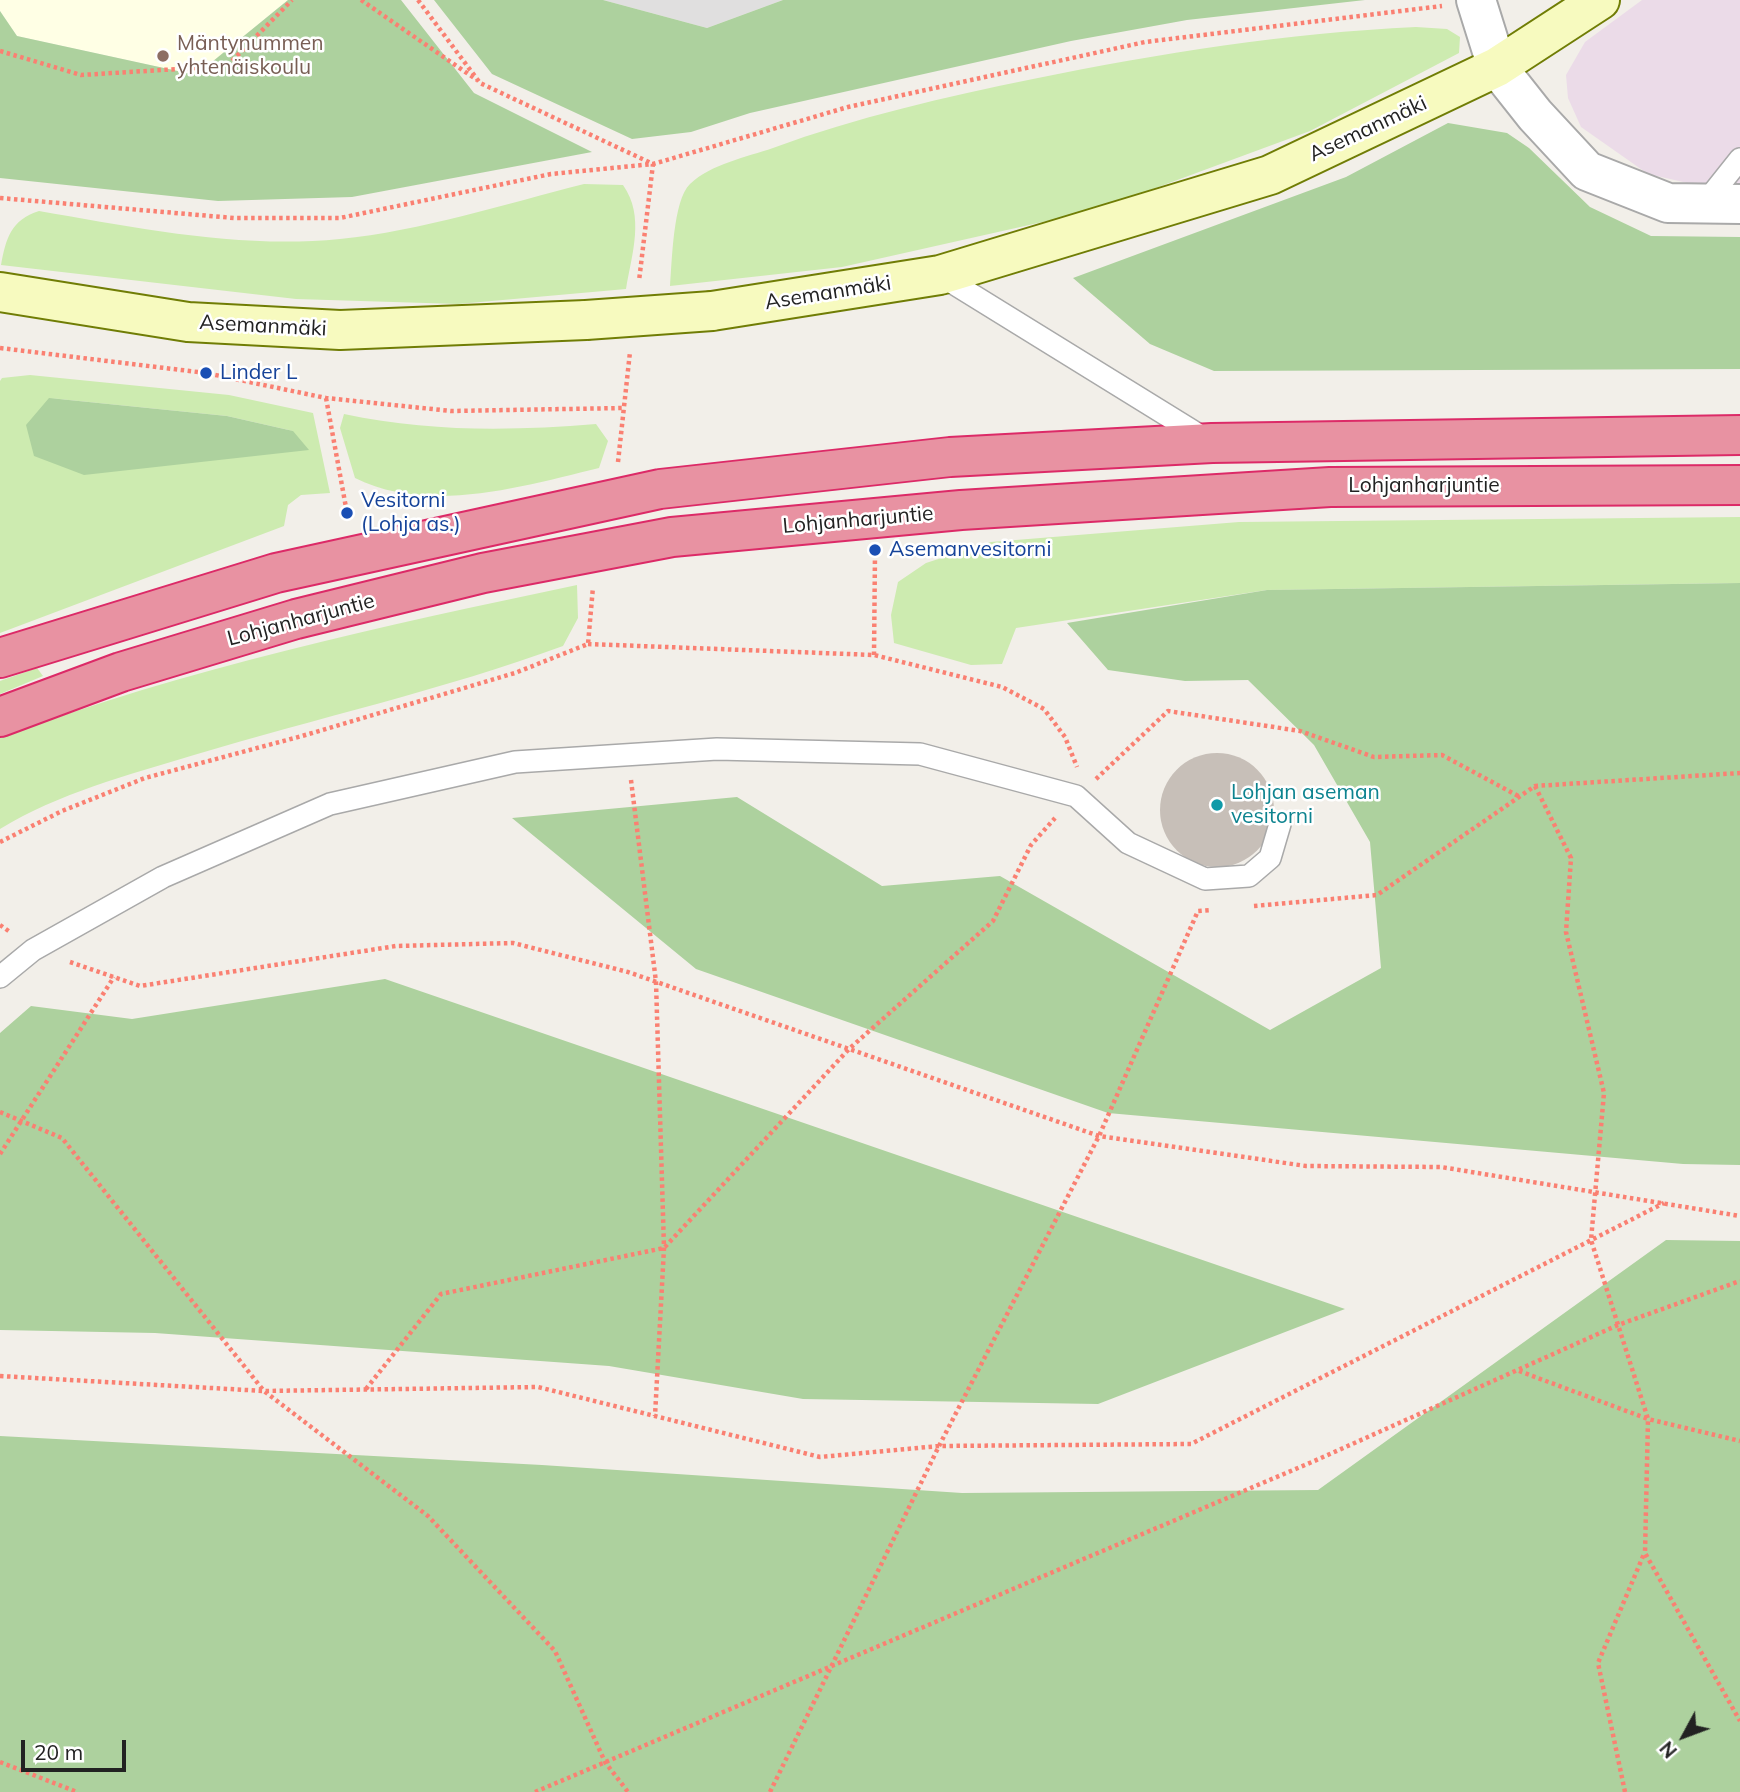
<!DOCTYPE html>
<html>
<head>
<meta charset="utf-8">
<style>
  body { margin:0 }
  #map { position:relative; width:1740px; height:1792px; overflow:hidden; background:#f2efe9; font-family:Mulish,sans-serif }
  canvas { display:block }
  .north { position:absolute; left:1649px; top:1701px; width:70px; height:70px; -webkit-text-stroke:5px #fff; paint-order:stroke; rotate:229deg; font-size:19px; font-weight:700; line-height:28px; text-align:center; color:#222 }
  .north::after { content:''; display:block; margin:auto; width:24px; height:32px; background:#222; clip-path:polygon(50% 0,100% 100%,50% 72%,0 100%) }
  .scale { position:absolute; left:21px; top:1740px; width:105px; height:32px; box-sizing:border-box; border:4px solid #222; border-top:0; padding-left:9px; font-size:21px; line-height:24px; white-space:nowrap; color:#222; -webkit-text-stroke:5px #fff; paint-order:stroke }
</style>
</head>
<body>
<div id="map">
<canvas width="1740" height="1792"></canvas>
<div class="north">N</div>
<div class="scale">20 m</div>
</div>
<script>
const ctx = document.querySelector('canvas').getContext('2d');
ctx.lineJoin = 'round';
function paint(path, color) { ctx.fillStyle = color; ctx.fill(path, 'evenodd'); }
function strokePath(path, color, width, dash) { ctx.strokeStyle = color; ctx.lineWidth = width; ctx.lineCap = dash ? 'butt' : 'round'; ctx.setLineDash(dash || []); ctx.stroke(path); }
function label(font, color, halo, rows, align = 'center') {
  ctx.font = font + ' Mulish,sans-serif'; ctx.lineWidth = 5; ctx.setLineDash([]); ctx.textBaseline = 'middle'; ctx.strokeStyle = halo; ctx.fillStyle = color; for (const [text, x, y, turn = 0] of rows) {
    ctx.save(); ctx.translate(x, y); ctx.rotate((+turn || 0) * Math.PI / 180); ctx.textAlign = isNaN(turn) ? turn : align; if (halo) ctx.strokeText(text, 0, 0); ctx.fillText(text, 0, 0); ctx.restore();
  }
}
paint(new Path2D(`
  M 603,0 L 783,0 L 707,28 Z`), '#e0dfdf');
paint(new Path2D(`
  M 1642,0 L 1740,0 L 1740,185 L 1701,186 L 1648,174 L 1581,127 L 1568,98 L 1566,75 L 1585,42 Z`), '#ebdbe8');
paint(new Path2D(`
  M 0,0 L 288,0 L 196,75 L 17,36 L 0,11 Z`), '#ffffe5');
paint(new Path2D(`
  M 1416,27 L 1447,29 L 1460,37 L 1459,53 L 1310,131 L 1096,210 L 842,267 L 670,286 C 672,262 673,200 690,184 C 711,164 747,157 773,148 C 857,117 945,97 1033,79 C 1160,53 1287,33 1416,27 Z
  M 584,184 L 623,185 C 645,216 632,253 626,289 L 458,304 L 296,299 L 1,265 C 6,238 11,220 39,211 C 138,228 239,249 340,239 C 421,231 505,204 584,184 Z
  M 30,375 L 229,395 L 313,413 L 330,493 L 301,495 L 288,505 L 284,526 L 0,633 L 0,381 L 2,378 ZM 49,398 L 227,416 L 293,431 Z
  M 344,414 C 428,432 511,431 596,424 L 608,441 L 599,468 C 524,486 429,515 355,478 L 340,428 Z
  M 1740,517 L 1740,583 L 1267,590 L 1016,628 L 1002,664 L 971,665 L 894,643 L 891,615 L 898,582 L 926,563 L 991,542 L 1239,522 Z
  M 577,585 L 578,618 L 563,646 C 443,690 317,718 194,755 C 128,775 59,793 0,829 L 0,738 C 186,668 383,626 577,585 Z
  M 37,668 L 43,676 L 0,694 L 0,681 Z`), '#cdebb0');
paint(new Path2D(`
  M 288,0 L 401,0 L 474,93 L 592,152 L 352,197 L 218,201 L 0,178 L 0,11 L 17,36 L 196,75 Z
  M 434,0 L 603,0 L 707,28 L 783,0 L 1365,0 L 1187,20 L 1071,41 L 750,113 L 691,132 L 632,139 L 492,74 Z
  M 1448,123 L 1507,133 L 1529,148 L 1590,207 L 1651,236 L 1740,237 L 1740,369 L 1214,371 L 1150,344 L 1073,278 L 1346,177 Z
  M 49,398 L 227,416 L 293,431 L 309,450 L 84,475 L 34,456 L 26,425 Z
  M 1740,583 L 1740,1165 L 1683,1164 L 1108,1113 L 696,969 L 512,818 L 737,797 L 882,886 L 1000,876 L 1270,1030 L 1381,968 L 1370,842 L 1314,745 L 1248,680 L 1185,681 L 1108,670 L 1067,623 L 1267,590 Z
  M 385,979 L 1345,1309 L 1098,1404 L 803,1399 L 609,1366 L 155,1333 L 0,1330 L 0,1033 L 31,1006 L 132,1019 Z
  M 1666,1240 L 1740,1241 L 1740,1792 L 0,1792 L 0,1436 L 542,1465 L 962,1493 L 1318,1490 Z`), '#add19e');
paint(new Path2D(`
  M1160 810a57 57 0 1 1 114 0a57 57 0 1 1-114 0Z`), '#c7bfb8');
const lane = new Path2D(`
  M 1705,203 L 1740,159
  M 940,275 L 1207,440
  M 0,977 L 33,950 L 163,877 L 330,804 L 515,762 L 717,749 L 920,754 L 1076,796 L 1128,843 L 1205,879 L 1249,876 L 1270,858 L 1280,824`);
const street = new Path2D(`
  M 1476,0 L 1497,67 L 1535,115 L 1587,171 L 1668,203 L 1740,204`);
const secondary = new Path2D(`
  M 0,292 L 188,322 L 340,330 L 586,320
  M 712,311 L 940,275 L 1270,175 L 1497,67 L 1600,0`);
const highway = new Path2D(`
  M 0,658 L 276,573 L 660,489 L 950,457 L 1212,443 L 1740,435
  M 0,717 L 121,672 L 296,619 L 483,573 L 672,537 L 961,510 L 1330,487 L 1740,485`);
strokePath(lane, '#a9a9a9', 24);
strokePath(street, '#a9a9a9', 42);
strokePath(secondary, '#707d05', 42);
strokePath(highway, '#dc2a67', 42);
strokePath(new Path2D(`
  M 361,0 L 477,80
  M 418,0 L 480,83 L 653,164 L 639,281
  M 0,51 L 81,75 L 227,66 L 292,0
  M 0,198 L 234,218 L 340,218 L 551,174 L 653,164 L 848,107 L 1145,42 L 1442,6
  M 0,348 L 206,373 L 326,398 L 451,411 L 623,408
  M 326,398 L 347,513
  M 618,462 L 630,352
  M 588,644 L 874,655 L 1002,687 L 1044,709 L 1065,737 L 1077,767
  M 874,655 L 875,554
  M 1096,779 L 1168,711 L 1300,731 L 1374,757 L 1442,755 L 1520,797
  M 631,780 L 656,982 L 664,1248 L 655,1416
  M 1535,786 L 1571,858 L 1566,932 L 1604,1093 L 1591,1240 L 1648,1419 L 1740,1441
  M 0,842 L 62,811 L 145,778 L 302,736 L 515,673 L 588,644 L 593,587
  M 1254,906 L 1377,895 L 1535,786 L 1740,773
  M 0,925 L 10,932
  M 70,962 L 140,986 L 396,946 L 513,943 L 628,972 L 1099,1136 L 1306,1166 L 1441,1167 L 1740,1216
  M 0,1112 L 62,1138 L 264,1391 L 428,1516 L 555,1651 L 605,1762 L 628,1792
  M 0,1154 L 114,977
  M 1519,1371 L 1648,1419 L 1645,1553 L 1740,1721
  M 0,1376 L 264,1391 L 538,1387 L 820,1457 L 939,1446 L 1191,1444 L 1664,1203
  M 366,1389 L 441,1294 L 664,1248 L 849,1049 L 993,921 L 1031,845 L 1055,818
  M 0,1762 L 77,1792
  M 535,1792 L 1312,1462 L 1618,1325 L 1740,1281
  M 770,1792 L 939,1446 L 1099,1136 L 1198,911 L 1211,910
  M 1625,1792 L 1598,1663 L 1644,1554`), '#fa8072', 4.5, [3.5, 3.5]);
strokePath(lane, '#fff', 21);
strokePath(street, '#fff', 38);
strokePath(secondary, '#f7fabf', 38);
strokePath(highway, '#e892a2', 38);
const secondaryBridge = new Path2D(`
  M 586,320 L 712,311`);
strokePath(secondaryBridge, '#707d05', 42, []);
strokePath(secondaryBridge, '#f7fabf', 38);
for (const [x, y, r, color] of [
  [163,56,7,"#8d6e63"],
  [206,373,7,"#1a4fb4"],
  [347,513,7,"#1a4fb4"],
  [875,550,7,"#1a4fb4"],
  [1217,805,7,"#0f9aa8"]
]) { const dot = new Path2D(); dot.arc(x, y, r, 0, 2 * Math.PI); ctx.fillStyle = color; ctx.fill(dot); strokePath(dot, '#fff', 2.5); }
label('21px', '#785e54', '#fff', [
  ["Mäntynummen",177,44],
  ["yhtenäiskoulu",177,68]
], 'left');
label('21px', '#222', '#fff', [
  ["Asemanmäki",1368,129,-25],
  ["Asemanmäki",828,293,-9],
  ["Asemanmäki",263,326,3],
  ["Lohjanharjuntie",1424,486],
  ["Lohjanharjuntie",858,520,-5],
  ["Lohjanharjuntie",301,620,-15]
]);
label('21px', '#164399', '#fff', [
  ["Linder L",220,373],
  ["Vesitorni",361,501],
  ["(Lohja as.)",361,525],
  ["Asemanvesitorni",889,550]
], 'left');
label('21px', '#0d838f', '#fff', [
  ["Lohjan aseman",1231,793],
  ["vesitorni",1231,817]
], 'left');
</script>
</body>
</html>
